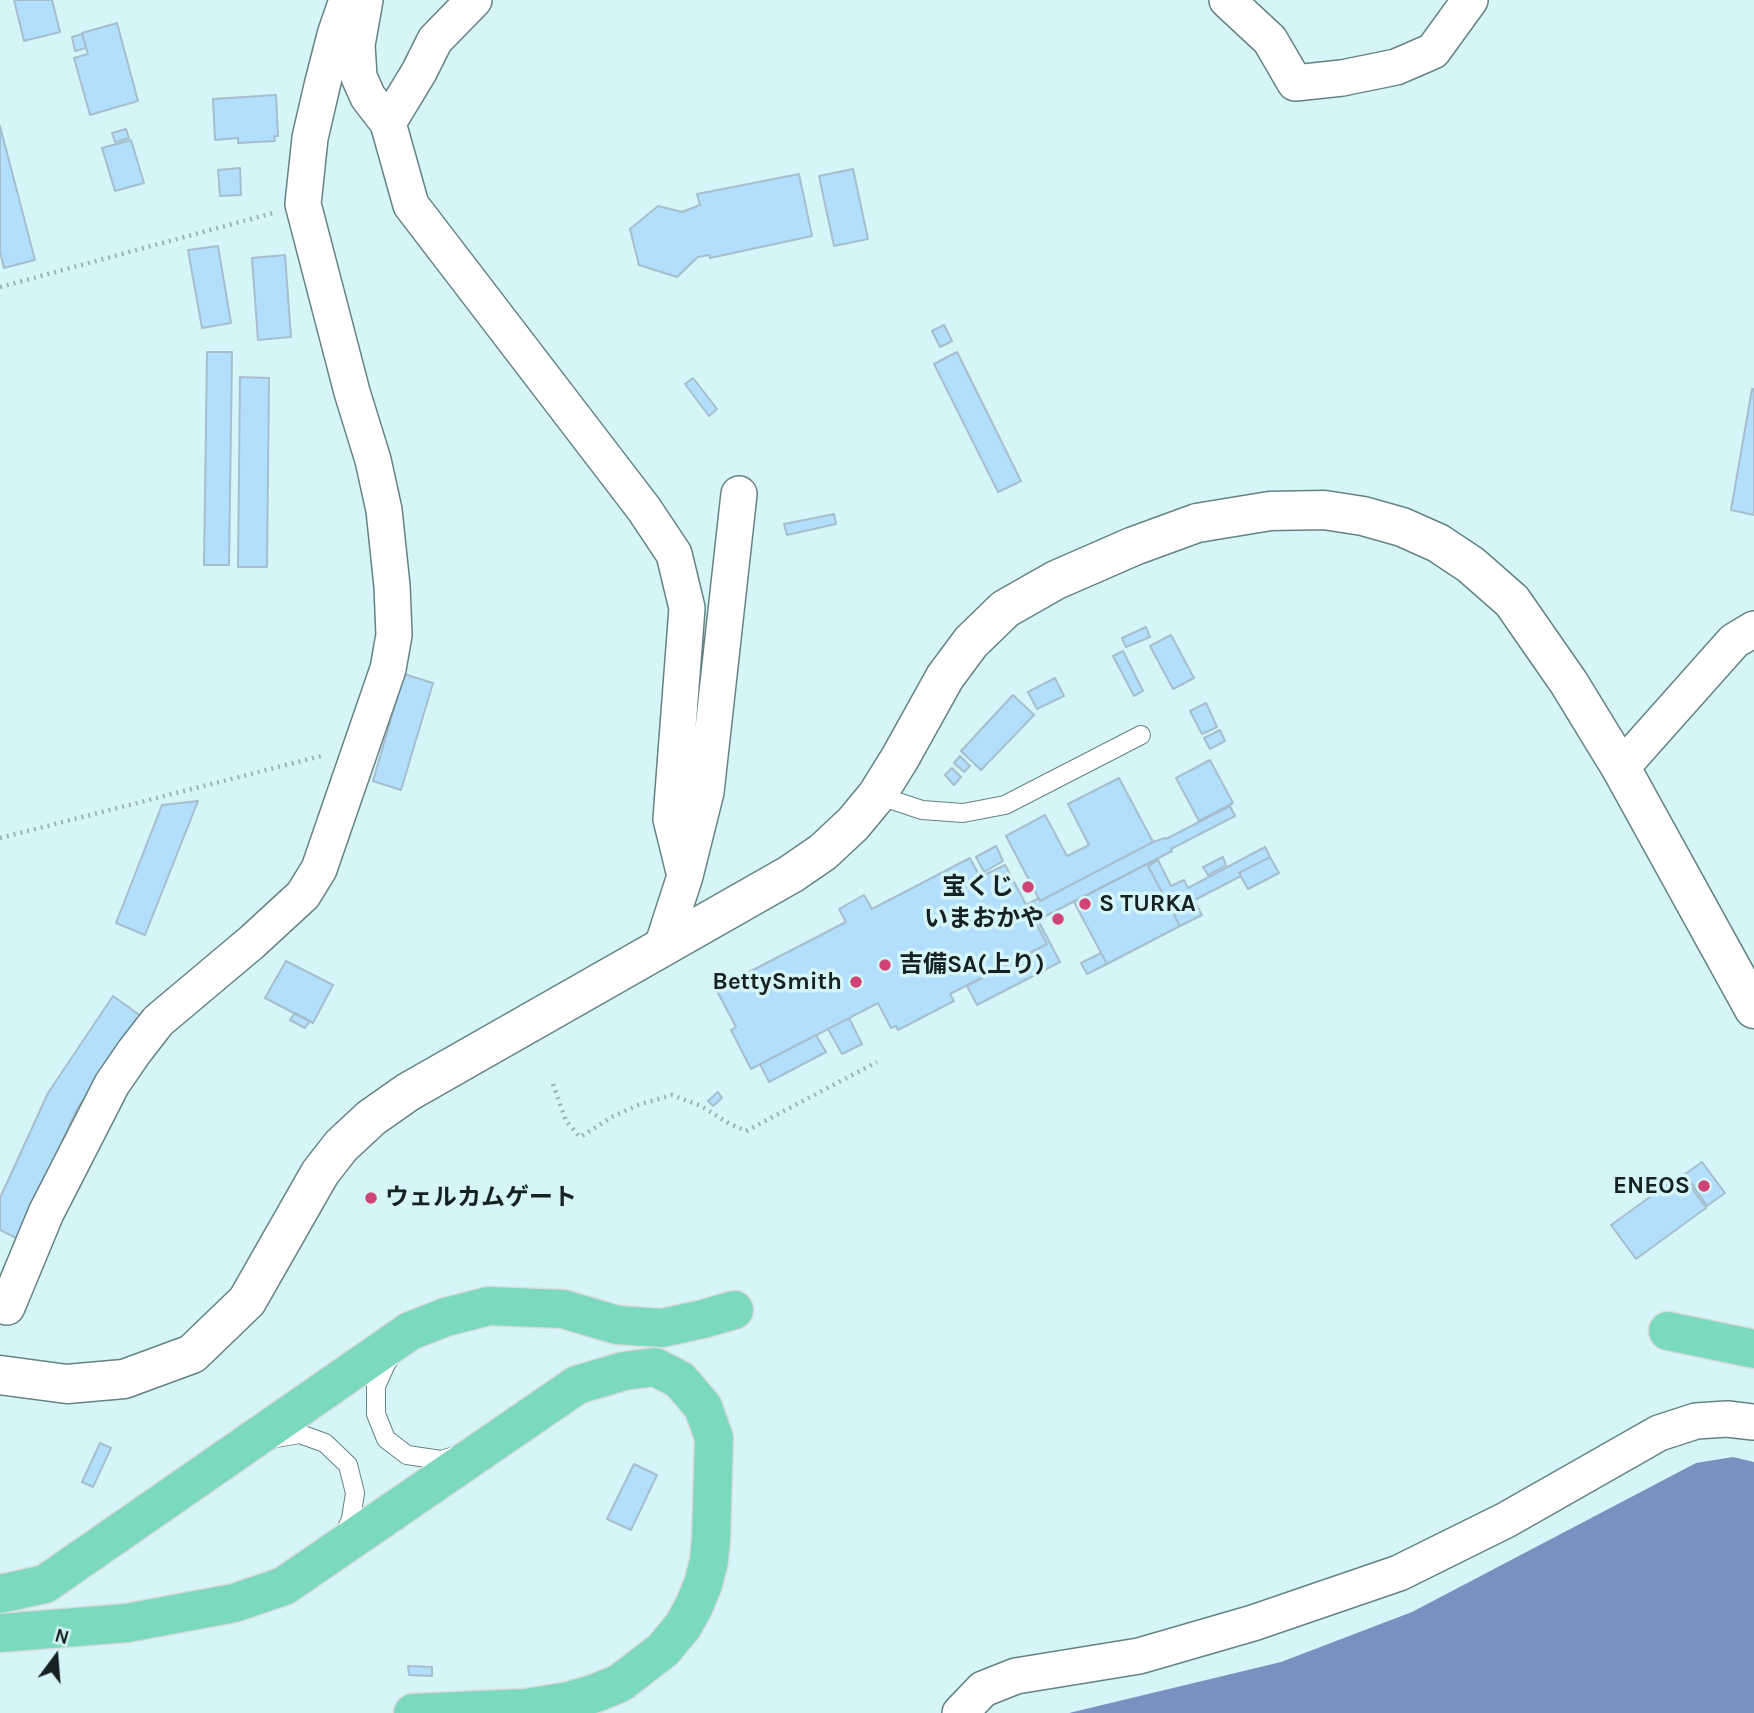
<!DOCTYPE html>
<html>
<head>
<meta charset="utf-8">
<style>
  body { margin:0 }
  #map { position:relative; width:1754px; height:1713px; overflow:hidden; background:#d6f5f9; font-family:Karla,sans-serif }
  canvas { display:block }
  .north { position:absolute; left:21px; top:1622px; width:70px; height:70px; -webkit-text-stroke:5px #d6f5f9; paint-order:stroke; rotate:16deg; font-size:19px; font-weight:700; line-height:28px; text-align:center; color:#152122 }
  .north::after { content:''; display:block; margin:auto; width:24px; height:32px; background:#152122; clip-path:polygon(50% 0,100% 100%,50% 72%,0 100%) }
</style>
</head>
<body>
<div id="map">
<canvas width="1754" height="1713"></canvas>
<div class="north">N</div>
</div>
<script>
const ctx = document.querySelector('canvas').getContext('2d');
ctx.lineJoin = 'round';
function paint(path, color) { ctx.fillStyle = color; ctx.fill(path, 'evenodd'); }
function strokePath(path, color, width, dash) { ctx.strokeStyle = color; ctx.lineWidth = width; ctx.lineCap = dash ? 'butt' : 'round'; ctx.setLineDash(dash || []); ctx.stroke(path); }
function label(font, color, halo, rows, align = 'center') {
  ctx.font = font + ' Karla,"Noto Sans JP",sans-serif'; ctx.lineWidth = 7; ctx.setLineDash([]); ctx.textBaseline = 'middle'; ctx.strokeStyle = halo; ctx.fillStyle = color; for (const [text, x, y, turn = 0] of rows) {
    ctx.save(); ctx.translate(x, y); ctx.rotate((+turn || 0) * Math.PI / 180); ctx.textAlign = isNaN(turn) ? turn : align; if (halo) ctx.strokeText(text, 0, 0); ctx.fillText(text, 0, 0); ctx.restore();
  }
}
paint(new Path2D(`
  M 1733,1457 L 1754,1462 L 1754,1713 L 1069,1713 L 1281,1662 L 1412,1612 L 1696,1463 Z`), '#7b8fc0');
const building = new Path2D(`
  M 14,0 L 52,0 L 60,32 L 24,41 Z
  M 117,23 L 138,101 L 90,115 L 74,58 L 88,54 L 82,33 Z
  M 82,34 L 86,48 L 75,51 L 72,37 Z
  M 276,95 L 278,136 L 274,136 L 275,141 L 238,143 L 238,138 L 215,140 L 213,99 Z
  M 0,126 L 35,260 L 4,268 L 0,252 Z
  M 126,129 L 129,138 L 115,142 L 112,133 Z
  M 131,140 L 144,183 L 115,191 L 102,148 Z
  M 240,168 L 241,195 L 220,196 L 218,170 Z
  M 853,169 L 868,239 L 834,246 L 819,176 Z
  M 799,174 L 812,236 L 710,258 L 709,255 L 698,257 L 677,277 L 639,265 L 630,229 L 658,206 L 682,212 L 700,205 L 697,194 Z
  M 218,246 L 231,323 L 202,328 L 188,250 Z
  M 285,255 L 291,337 L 258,340 L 252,258 Z
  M 944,325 L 952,341 L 940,347 L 932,331 Z
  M 207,352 L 232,352 L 229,565 L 204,565 Z
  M 957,352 L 1021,481 L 998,492 L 934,364 Z
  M 240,377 L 269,378 L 267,567 L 238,567 Z
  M 693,378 L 717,409 L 709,416 L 685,384 Z
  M 1752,389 L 1754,389 L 1754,515 L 1731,510 Z
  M 834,514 L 836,524 L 787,535 L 784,524 Z
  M 1146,627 L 1150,637 L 1126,647 L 1122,638 Z
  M 1171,635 L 1194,678 L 1173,689 L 1150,646 Z
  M 1123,651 L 1143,691 L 1134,696 L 1113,656 Z
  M 404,674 L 433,683 L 401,790 L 373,781 Z
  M 1055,678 L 1064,696 L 1037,709 L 1028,692 Z
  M 1013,695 L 1034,715 L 981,770 L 961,751 Z
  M 1206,703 L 1217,727 L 1202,734 L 1190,711 Z
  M 1220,730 L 1225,741 L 1210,749 L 1204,738 Z
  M 960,756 L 970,766 L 964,772 L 954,763 Z
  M 1210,760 L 1233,803 L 1199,821 L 1176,778 Z
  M 952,768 L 961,777 L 954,785 L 945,775 Z
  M 1119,778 L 1153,842 L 1040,901 L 1006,836 L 1045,815 L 1067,856 L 1089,845 L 1068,804 Z
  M 198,801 L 145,935 L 116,923 L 162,805 Z
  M 1230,806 L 1235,816 L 1171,849 L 1172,851 L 1038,920 L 1060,962 L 977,1005 L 967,986 L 1047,944 L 1026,905 L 1039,898 L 1040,901 L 1153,842 L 1165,838 L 1166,839 Z
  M 996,846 L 1003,861 L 984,872 L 976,857 Z
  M 1265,847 L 1270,857 L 1239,873 L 1241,876 L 1183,906 L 1179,899 L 1168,904 L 1148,866 L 1158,860 L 1171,886 L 1184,880 L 1188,888 Z
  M 1223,857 L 1226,865 L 1208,875 L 1203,867 Z
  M 1270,857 L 1279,873 L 1248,889 L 1239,873 Z
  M 970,858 L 980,877 L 1005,865 L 1047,944 L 950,994 L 954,1001 L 898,1030 L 896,1026 L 891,1028 L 878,1003 L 751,1069 L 731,1030 L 736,1027 L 716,989 L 846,922 L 839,909 L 864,895 L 872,909 Z
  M 1147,864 L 1180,926 L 1107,964 L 1074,902 Z
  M 1196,904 L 1202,915 L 1180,926 L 1174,915 Z
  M 1101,953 L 1107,964 L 1087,974 L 1081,963 Z
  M 286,961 L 333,985 L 313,1023 L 265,998 Z
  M 113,996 L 141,1016 L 77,1109 L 18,1239 L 0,1230 L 0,1198 L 48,1093 Z
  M 295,1013 L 310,1021 L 305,1028 L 290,1020 Z
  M 849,1018 L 862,1044 L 842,1054 L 828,1029 Z
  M 816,1035 L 826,1052 L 769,1082 L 760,1064 Z
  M 718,1092 L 722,1098 L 713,1106 L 708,1101 Z
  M 1702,1162 L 1725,1193 L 1707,1206 L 1685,1174 Z
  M 1682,1174 L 1706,1208 L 1636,1259 L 1611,1225 Z
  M 100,1443 L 111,1448 L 93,1487 L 82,1482 Z
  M 634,1464 L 657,1475 L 631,1530 L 607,1519 Z
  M 408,1666 L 432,1667 L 432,1676 L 409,1675 Z`);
paint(building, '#b2dffc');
strokePath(building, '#a6becd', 2);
const service = new Path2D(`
  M 877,795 L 922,810 L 963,813 L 1005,805 L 1141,735
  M 392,1355 L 386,1364 L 376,1386 L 376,1414 L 386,1439 L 407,1455 L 441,1460 L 458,1455
  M 270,1439 L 300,1434 L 325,1443 L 348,1465 L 355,1493 L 351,1519 L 343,1537`);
const minor = new Path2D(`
  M 365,0 L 357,45 L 359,77 L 368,97 L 388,123 L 411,205 L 644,509 L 674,554 L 687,608 L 671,819 L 685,876
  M 1227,0 L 1270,40 L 1295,83 L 1342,78 L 1396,67 L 1433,51 L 1470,0
  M 388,123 L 419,72 L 435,40 L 474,0
  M 1621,768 L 1734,641 L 1754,629
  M 662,947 L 685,876 L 706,792 L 739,494
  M 7,1307 L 46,1213 L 112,1084 L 134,1052 L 158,1021 L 252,942 L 303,895 L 319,869 L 388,669 L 394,635 L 392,586 L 384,510 L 373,460 L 352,392 L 303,204 L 310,138 L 322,86 L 335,35 L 347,0
  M 960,1713 L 983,1689 L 1016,1676 L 1139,1656 L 1253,1623 L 1399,1573 L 1506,1520 L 1659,1433 L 1696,1421 L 1727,1419 L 1754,1422`);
const tertiary = new Path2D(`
  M 0,1375 L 67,1384 L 124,1379 L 192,1354 L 247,1301 L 320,1173 L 341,1146 L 371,1118 L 408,1092 L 791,874 L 823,852 L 853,824 L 877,795 L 900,758 L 945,677 L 971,642 L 1005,609 L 1056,580 L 1134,546 L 1197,523 L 1270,511 L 1324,510 L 1363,516 L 1402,527 L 1438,543 L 1471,565 L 1512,601 L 1569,683 L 1621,768 L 1754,1009`);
const motorway = new Path2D(`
  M 1668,1331 L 1754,1349
  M 0,1594 L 45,1584 L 410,1331 L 446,1317 L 489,1306 L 563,1309 L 617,1325 L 662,1328 L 703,1319 L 734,1310
  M 0,1633 L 127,1623 L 234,1603 L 284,1586 L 577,1385 L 624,1371 L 655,1367 L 680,1380 L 703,1407 L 714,1438 L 711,1539 L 709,1561 L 703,1584 L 694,1606 L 683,1626 L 663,1650 L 620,1683 L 596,1693 L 569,1701 L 526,1708 L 413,1713`);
strokePath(service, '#658285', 20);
strokePath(minor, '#658285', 38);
strokePath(tertiary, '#658285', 41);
strokePath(motorway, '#dadbdc', 41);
strokePath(new Path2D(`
  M 0,287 L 273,213
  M 0,838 L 321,756
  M 553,1084 L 566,1121 L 580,1137 L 612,1117 L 638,1105 L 672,1095 L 701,1106 L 730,1124 L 746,1131 L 877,1062`), '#9ab3b6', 4.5, [2, 5]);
strokePath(service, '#fff', 18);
strokePath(minor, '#fff', 35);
strokePath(tertiary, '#fff', 38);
strokePath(motorway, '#7ad9be', 38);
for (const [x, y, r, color] of [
  [1028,887,7,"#d04477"],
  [1085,904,7,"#d04477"],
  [1058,919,7,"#d04477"],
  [885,965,7,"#d04477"],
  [856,982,7,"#d04477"],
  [1704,1186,7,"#d04477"],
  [371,1198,7,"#d04477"]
]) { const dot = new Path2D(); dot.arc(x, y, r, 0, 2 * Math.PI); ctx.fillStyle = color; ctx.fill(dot); strokePath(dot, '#d6f5f9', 2.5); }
label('bold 24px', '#152122', '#d6f5f9', [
  ["宝くじ",1014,887],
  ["S TURKA",1099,904,"left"],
  ["いまおかや",1044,919],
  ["吉備SA(上り)",899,965,"left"],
  ["BettySmith",842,982],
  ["ENEOS",1690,1186],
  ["ウェルカムゲート",385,1198,"left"]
], 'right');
</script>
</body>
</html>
